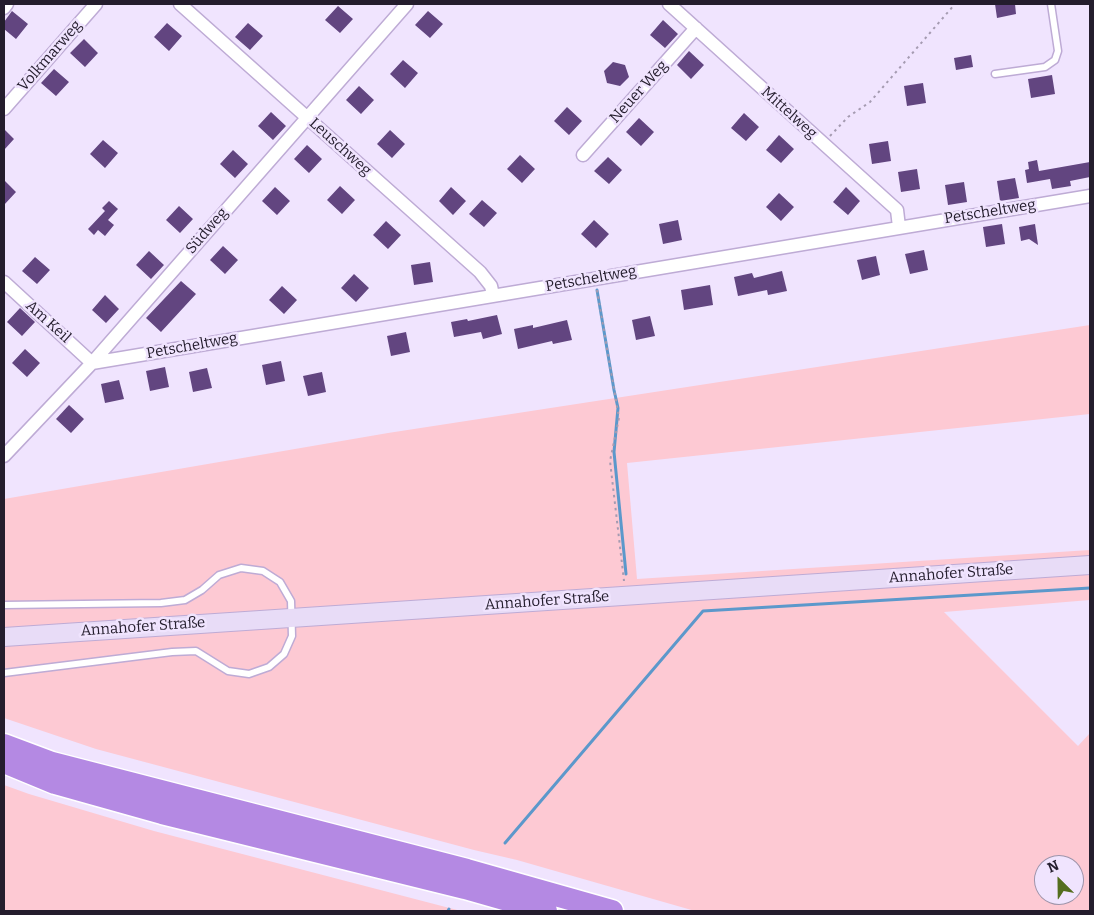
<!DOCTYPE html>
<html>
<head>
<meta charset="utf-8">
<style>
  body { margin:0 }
  #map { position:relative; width:1094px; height:915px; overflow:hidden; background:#f0e4fe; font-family:Bitter,serif }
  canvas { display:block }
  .frame { position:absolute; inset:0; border:5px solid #241d2d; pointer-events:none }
  .north { position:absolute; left:1034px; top:855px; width:50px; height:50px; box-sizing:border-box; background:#f0e4fe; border:1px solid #9e94aa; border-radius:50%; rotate:337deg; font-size:14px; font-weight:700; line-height:20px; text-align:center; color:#241d2d }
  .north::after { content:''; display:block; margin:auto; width:18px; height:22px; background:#556e1f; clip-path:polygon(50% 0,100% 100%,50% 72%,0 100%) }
</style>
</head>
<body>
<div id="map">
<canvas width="1094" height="915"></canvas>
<div class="frame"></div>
<div class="north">N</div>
</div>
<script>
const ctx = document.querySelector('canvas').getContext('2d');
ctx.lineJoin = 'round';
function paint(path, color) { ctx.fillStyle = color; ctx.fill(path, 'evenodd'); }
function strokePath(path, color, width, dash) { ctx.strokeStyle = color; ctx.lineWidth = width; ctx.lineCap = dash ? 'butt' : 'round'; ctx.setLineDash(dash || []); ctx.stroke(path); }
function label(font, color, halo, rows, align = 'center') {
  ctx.font = font + ' Bitter,serif'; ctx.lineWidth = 5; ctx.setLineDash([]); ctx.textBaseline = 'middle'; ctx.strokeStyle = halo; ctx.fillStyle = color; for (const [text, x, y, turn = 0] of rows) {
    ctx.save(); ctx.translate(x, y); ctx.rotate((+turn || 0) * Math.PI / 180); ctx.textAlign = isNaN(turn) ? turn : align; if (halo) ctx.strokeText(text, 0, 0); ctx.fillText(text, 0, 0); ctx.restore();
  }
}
paint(new Path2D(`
  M 1090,325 L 1090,414 L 627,463 L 637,579 L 1090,550 L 1090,600 L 944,612 L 1078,746 L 1090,733 L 1090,911 L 695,911 L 517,860 L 474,850 L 96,749 L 4,718 L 4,499 L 388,433 ZM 1044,865 L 1074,865 L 1074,895 L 1044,895 Z
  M 4,785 L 29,794 L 154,831 L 461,911 L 4,911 Z`), '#fdc9d3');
strokePath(new Path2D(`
  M 597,290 L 614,390 L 618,408 L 614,452 L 626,574
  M 505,843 L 703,611 L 1090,588
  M 448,911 L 449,909`), '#5c98cb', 3);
paint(new Path2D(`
  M 995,4 L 1015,4 L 1016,14 L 997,18 Z
  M 338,6 L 353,19 L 340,33 L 325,20 Z
  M 12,11 L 28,24 L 16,39 L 4,29 L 4,22 Z
  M 428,11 L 443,24 L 430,38 L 415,25 Z
  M 663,20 L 678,34 L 665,48 L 650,35 Z
  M 167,23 L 182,36 L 169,51 L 154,37 Z
  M 248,23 L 263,36 L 250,50 L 235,37 Z
  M 84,39 L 98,53 L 85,67 L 70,53 Z
  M 689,51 L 704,65 L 691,79 L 677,65 Z
  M 971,55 L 973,67 L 956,70 L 954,58 Z
  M 403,60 L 418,73 L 405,88 L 390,74 Z
  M 613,62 L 625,65 L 629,77 L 620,86 L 607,83 L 604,71 Z
  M 54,69 L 69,82 L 56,96 L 41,83 Z
  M 1052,75 L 1055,94 L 1031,98 L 1028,79 Z
  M 923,83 L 926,103 L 907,106 L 904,86 Z
  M 359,86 L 374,100 L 361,114 L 346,100 Z
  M 567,107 L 582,121 L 569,135 L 554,121 Z
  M 271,112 L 286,126 L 273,140 L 258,126 Z
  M 744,113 L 759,127 L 746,141 L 731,128 Z
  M 639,118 L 654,132 L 641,146 L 626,132 Z
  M 4,129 L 14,139 L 4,150 Z
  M 390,130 L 405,144 L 392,158 L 377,144 Z
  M 779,135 L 794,149 L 781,163 L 766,150 Z
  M 103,140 L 118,153 L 105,168 L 90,154 Z
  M 888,141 L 891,161 L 872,164 L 869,144 Z
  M 307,145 L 322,159 L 309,173 L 294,159 Z
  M 233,150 L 248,164 L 235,178 L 220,164 Z
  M 520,155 L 535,169 L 522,183 L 507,169 Z
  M 608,157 L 622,170 L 609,184 L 594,171 Z
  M 1037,160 L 1039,171 L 1090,162 L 1090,177 L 1070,181 L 1071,186 L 1052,189 L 1050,179 L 1027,183 L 1025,170 L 1029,169 L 1028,162 Z
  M 917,169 L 920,189 L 901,192 L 898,172 Z
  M 1015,178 L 1019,198 L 1000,201 L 997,181 Z
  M 4,180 L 16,192 L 4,205 Z
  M 964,182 L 967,202 L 948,205 L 945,185 Z
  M 340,186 L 355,200 L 342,214 L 327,200 Z
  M 275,187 L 290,201 L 277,215 L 262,201 Z
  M 451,187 L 466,201 L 453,215 L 439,201 Z
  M 846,187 L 860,201 L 848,215 L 833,202 Z
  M 779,193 L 794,207 L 781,221 L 766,207 Z
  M 482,200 L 497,213 L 484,227 L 469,214 Z
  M 109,201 L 118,209 L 108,220 L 114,225 L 105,236 L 98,230 L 94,235 L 88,229 L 105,211 L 102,208 Z
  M 179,206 L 193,219 L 180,233 L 166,220 Z
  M 594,220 L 609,234 L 596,248 L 581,234 Z
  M 678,220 L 682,240 L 663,244 L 659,224 Z
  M 386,221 L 401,235 L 388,249 L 373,235 Z
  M 1002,224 L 1005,244 L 986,247 L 983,227 Z
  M 1035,224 L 1038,245 L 1029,239 L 1021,241 L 1019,227 Z
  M 223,246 L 238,260 L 225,274 L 210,260 Z
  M 924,250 L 928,270 L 910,274 L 905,254 Z
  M 149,251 L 164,265 L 151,279 L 136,265 Z
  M 876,256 L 880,275 L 862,280 L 857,260 Z
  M 35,257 L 50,270 L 37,284 L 22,271 Z
  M 430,262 L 433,282 L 414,285 L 411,265 Z
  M 782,271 L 787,291 L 768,295 L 767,290 L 738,296 L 734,277 L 752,273 L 754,278 Z
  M 354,274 L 369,288 L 356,302 L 341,288 Z
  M 181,281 L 196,294 L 161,332 L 146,318 Z
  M 710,285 L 713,305 L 684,310 L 681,290 Z
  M 282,286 L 297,300 L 284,314 L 269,300 Z
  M 105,295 L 119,309 L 106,323 L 92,310 Z
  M 20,308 L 35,322 L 22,336 L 7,322 Z
  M 497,315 L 502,334 L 483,339 L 481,332 L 454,337 L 451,322 L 467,319 L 468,321 Z
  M 650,316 L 655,336 L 636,340 L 632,320 Z
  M 567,320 L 572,340 L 553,344 L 552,341 L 518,349 L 514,329 L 533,325 L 533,328 Z
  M 406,332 L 410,352 L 391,356 L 387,336 Z
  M 25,349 L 40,363 L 27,377 L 12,363 Z
  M 281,361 L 285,381 L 266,385 L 262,365 Z
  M 165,367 L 169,387 L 150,391 L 146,371 Z
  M 207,368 L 212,388 L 193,392 L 189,372 Z
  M 322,372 L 326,392 L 308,396 L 303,376 Z
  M 119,380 L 124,399 L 105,403 L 101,384 Z
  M 69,405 L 84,419 L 71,433 L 56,419 Z`), '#624580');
const lane = new Path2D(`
  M 995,74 L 1045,67 L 1055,60 L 1058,51 L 1051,4
  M 4,605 L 161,603 L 185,600 L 202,590 L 219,575 L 241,568 L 263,571 L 280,582 L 291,601 L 292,636 L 284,654 L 269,667 L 249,674 L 228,671 L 196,651 L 172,652 L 4,673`);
const street = new Path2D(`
  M 180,4 L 480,272 L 491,286 L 493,295
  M 669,4 L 897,210 L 899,227
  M 4,8 L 7,4
  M 4,109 L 96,4
  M 583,155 L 696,28
  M 4,282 L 92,363 L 1090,196
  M 4,456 L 92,363 L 407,4`);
const secondary = new Path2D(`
  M 4,637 L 1090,565`);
const highway = new Path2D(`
  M 4,745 L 52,763 L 467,870 L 612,911
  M 4,762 L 55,783 L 162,813 L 465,888 L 546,911`);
strokePath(lane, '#beabd5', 9);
strokePath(street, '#beabd5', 15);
strokePath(secondary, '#beabd5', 20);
strokePath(highway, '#fff', 25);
strokePath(new Path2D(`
  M 830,136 L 848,117 L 870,102 L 955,4
  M 597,290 L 619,418 L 610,461 L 624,581`), '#a59bb1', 2, [2.5, 4]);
strokePath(lane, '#fff', 6);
strokePath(street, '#fff', 12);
strokePath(secondary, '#e8dcf7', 18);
strokePath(highway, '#b489e3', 22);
label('15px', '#241d2d', '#f0e4fe', [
  ["Volkmarweg",50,56,-49],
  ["Neuer Weg",639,92,-48],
  ["Mittelweg",789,113,42],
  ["Leuschweg",340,147,42],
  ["Petscheltweg",990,212,-9],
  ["Südweg",207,231,-49],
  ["Petscheltweg",591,279,-10],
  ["Am Keil",48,322,42],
  ["Petscheltweg",192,346,-10],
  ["Annahofer Straße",951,574,-4],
  ["Annahofer Straße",547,601,-4],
  ["Annahofer Straße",143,627,-4]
]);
</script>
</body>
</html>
